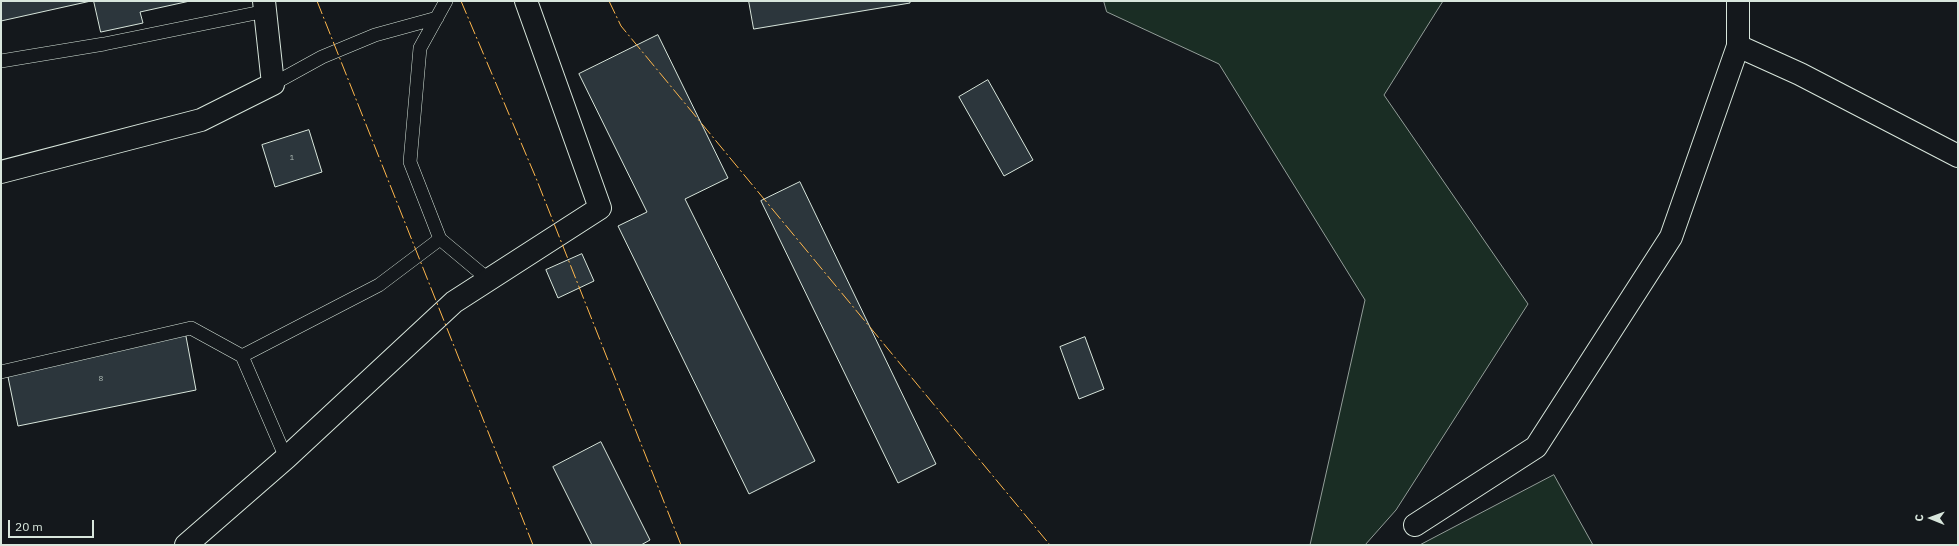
<!DOCTYPE html>
<html>
<head>
<meta charset="utf-8">
<style>
  body { margin:0 }
  #map { position:relative; width:1959px; height:546px; overflow:hidden; background:#14181c; font-family:"IBM Plex Sans",sans-serif }
  canvas { display:block }
  .frame { position:absolute; inset:0; border:2px solid #d8e6dc; pointer-events:none }
  .north { position:absolute; left:1911px; top:498px; width:40px; height:40px; -webkit-text-stroke:3px #14181c; paint-order:stroke; rotate:271deg; font-size:11px; font-weight:700; line-height:16px; text-align:center; color:#d8e6dc }
  .north::after { content:''; display:block; margin:auto; width:14px; height:18px; background:#d8e6dc; clip-path:polygon(50% 0,100% 100%,50% 72%,0 100%) }
  .scale { position:absolute; left:8px; top:520px; width:86px; height:18px; box-sizing:border-box; border:2px solid #d8e6dc; border-top:0; padding-left:5px; font-size:12px; line-height:14px; white-space:nowrap; color:#d8e6dc; -webkit-text-stroke:3px #14181c; paint-order:stroke }
</style>
</head>
<body>
<div id="map">
<canvas width="1959" height="546"></canvas>
<div class="frame"></div>
<div class="north">С</div>
<div class="scale">20 m</div>
</div>
<script>
const ctx = document.querySelector('canvas').getContext('2d');
ctx.lineJoin = 'round';
function paint(path, color) { ctx.fillStyle = color; ctx.fill(path, 'evenodd'); }
function strokePath(path, color, width, dash) { ctx.strokeStyle = color; ctx.lineWidth = width; ctx.lineCap = dash ? 'butt' : 'round'; ctx.setLineDash(dash || []); ctx.stroke(path); }
function label(font, color, halo, rows, align = 'center') {
  ctx.font = font + ' "IBM Plex Sans",sans-serif'; ctx.lineWidth = 3; ctx.setLineDash([]); ctx.textBaseline = 'middle'; ctx.strokeStyle = halo; ctx.fillStyle = color; for (const [text, x, y, turn = 0] of rows) {
    ctx.save(); ctx.translate(x, y); ctx.rotate((+turn || 0) * Math.PI / 180); ctx.textAlign = isNaN(turn) ? turn : align; if (halo) ctx.strokeText(text, 0, 0); ctx.fillText(text, 0, 0); ctx.restore();
  }
}
const green = new Path2D(`
  M 1104,1 L 1443,1 L 1384,95 L 1528,304 L 1396,510 L 1365,545 L 1310,545 L 1365,300 L 1219,64 L 1107,12 Z
  M 1554,475 L 1593,545 L 1420,545 Z`);
paint(green, '#1a2d24');
strokePath(green, '#939e99', 1);
const building = new Path2D(`
  M 1,1 L 91,1 L 1,21 Z
  M 94,1 L 190,1 L 140,12 L 143,23 L 101,32 Z
  M 749,1 L 910,1 L 910,3 L 754,29 Z
  M 658,35 L 728,178 L 685,199 L 815,461 L 749,494 L 618,226 L 647,212 L 579,74 Z
  M 988,80 L 1033,160 L 1004,176 L 959,97 Z
  M 309,130 L 322,172 L 275,187 L 262,145 Z
  M 800,182 L 936,464 L 898,483 L 761,201 Z
  M 582,254 L 594,281 L 558,298 L 546,270 Z
  M 185,331 L 196,390 L 18,426 L 6,367 Z
  M 1085,337 L 1104,389 L 1079,399 L 1060,347 Z
  M 601,442 L 650,540 L 641,545 L 592,545 L 553,467 Z`);
paint(building, '#2c363c');
strokePath(building, '#d8e6dc', 1);
const lane = new Path2D(`
  M 1,61 L 104,44 L 266,11
  M 273,84 L 322,57 L 375,35 L 437,18
  M 440,239 L 410,162 L 420,48 L 446,1
  M 242,356 L 286,458
  M 1,372 L 191,328 L 242,356 L 379,285 L 440,239 L 489,280`);
const street = new Path2D(`
  M 1738,46 L 1738,1
  M 1,172 L 201,120 L 273,84 L 264,1
  M 1415,525 L 1536,447 L 1671,237 L 1738,46 L 1800,74 L 1958,156
  M 186,545 L 286,458 L 454,302 L 600,208 L 526,1`);
strokePath(lane, '#d8e6dc', 14);
strokePath(street, '#d8e6dc', 24);
strokePath(lane, '#14181c', 13);
strokePath(street, '#14181c', 22);
strokePath(new Path2D(`
  M 317,1 L 533,545
  M 461,1 L 536,178 L 681,545
  M 609,1 L 621,26 L 1050,545`), '#ffb74d', 1, [14, 3, 2, 3]);
label('8px', '#adbab4', null, [
  ["1",292,158],
  ["8",101,379]
]);
</script>
</body>
</html>
